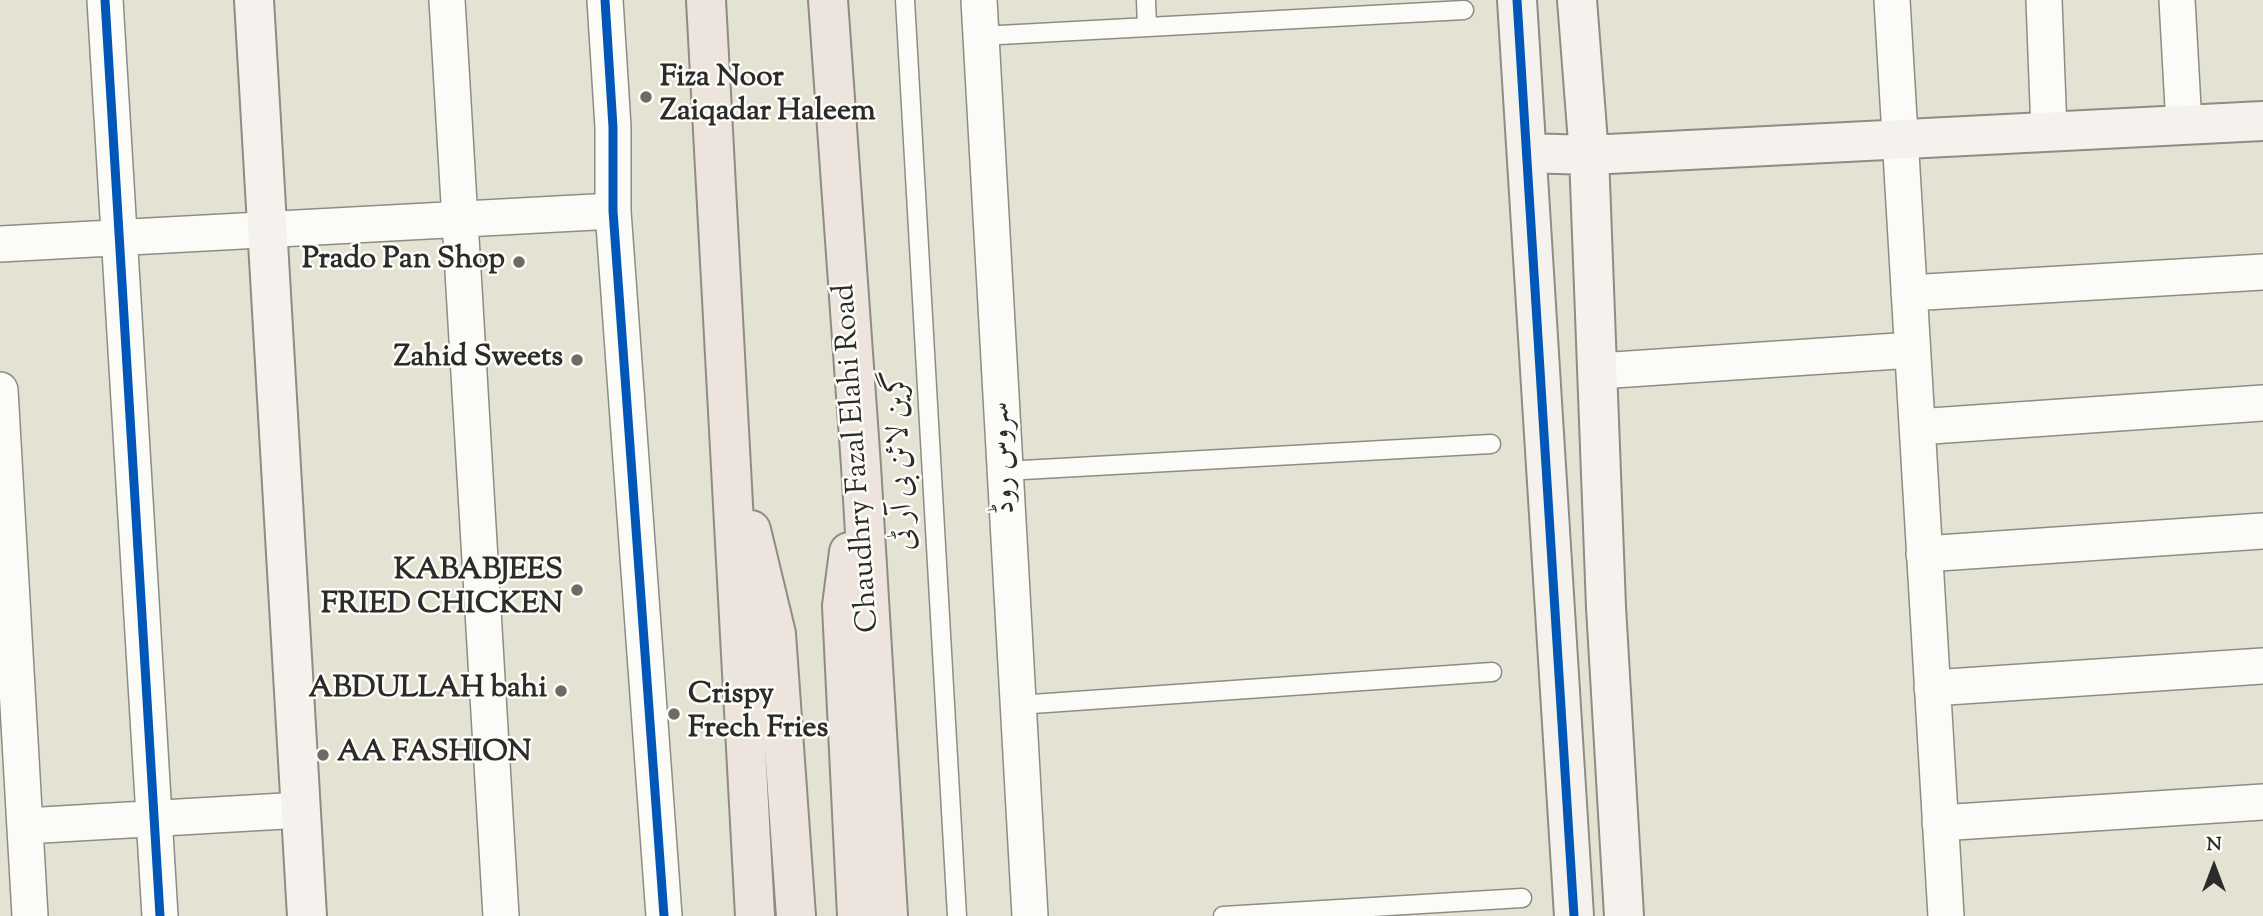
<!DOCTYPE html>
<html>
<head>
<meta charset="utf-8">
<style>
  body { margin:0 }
  #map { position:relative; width:2263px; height:916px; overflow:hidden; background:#e4e2d3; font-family:"Sorts Mill Goudy",serif }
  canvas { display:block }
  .north { position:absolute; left:2179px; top:832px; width:70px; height:70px; -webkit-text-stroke:5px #fdfcf7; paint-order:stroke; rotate:0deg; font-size:19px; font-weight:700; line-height:28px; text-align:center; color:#2b2b2b }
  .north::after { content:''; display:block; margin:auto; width:24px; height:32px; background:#2b2b2b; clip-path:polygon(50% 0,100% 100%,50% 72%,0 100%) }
</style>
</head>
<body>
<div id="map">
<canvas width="2263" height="916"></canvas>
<div class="north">N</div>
</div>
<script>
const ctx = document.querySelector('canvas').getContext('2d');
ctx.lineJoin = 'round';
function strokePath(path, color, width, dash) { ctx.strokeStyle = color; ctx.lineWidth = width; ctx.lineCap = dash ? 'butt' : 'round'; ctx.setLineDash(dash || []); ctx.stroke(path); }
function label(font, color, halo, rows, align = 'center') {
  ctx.font = font + ' "Sorts Mill Goudy",Amiri,serif'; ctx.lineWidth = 5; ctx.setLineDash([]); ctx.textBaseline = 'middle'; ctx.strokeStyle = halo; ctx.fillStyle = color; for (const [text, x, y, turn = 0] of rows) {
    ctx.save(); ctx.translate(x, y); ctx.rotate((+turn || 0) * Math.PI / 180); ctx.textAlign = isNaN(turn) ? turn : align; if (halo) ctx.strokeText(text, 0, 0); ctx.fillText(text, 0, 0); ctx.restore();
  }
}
const lane = new Path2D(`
  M 905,0 L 957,916
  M 1146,0 L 1147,27
  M 981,36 L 1464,10
  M 1005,471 L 1491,444
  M 1018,705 L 1492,672
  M 1223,916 L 1522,898`);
const street = new Path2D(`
  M 105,0 L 160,916
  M 447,0 L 501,916
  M 605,0 L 613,127 L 613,211 L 664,916
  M 979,0 L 1030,916
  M 1892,0 L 1946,916
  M 2044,0 L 2049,132
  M 2177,0 L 2184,125
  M 0,244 L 613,211
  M 1909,293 L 2263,272
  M 1599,371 L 1912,350
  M 0,390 L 30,916
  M 1917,427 L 2263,403
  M 1924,554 L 2263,531
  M 1932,688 L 2263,666
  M 1940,823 L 2263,802
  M 25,826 L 301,810`);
const secondary = new Path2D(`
  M 254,0 L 307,916
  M 1517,0 L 1574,916
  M 1577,0 L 1589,155 L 1606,607 L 1624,916
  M 1527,153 L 1589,155 L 2263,121`);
const primary = new Path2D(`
  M 706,0 L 755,916
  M 828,0 L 861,466 L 888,916
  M 751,530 L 776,634 L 796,916
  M 849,552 L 842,606 L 857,916`);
strokePath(lane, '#8d8c85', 21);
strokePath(street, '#8d8c85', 38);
strokePath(secondary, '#8d8c85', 42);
strokePath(primary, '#8d8c85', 42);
strokePath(lane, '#fbfbf8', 18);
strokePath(street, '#fbfbf8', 35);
strokePath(secondary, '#f5f2ee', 38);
strokePath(primary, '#ede5dd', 38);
strokePath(new Path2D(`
  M 105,0 L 160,916
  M 605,0 L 613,127 L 613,211 L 664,916
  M 1517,0 L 1574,916`), '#0057b8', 9);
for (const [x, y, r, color] of [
  [646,97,7,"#6c6b66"],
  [519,262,7,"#6c6b66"],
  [577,360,7,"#6c6b66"],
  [577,590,7,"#6c6b66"],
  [561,691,7,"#6c6b66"],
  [674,714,7,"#6c6b66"],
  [323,755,7,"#6c6b66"]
]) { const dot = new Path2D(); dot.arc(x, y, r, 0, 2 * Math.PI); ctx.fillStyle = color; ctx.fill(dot); strokePath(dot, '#fdfcf7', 2.5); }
label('bold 30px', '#2b2b2b', '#fdfcf7', [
  ["Fiza Noor",660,80,"left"],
  ["Zaiqadar Haleem",660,114,"left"],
  ["Prado Pan Shop",505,262],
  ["Zahid Sweets",563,360],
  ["KABABJEES",563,573],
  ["FRIED CHICKEN",563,607],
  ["ABDULLAH bahi",547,691],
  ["Crispy",688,697,"left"],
  ["Frech Fries",688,731,"left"],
  ["AA FASHION",337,755,"left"]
], 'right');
label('30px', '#2b2b2b', '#fdfcf7', [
  ["Chaudhry Fazal Elahi Road",859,458,-94],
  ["سروس روڈ",1005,458,-93],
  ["گرین لائن بی آر ٹی",903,460,-93]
]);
</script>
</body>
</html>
